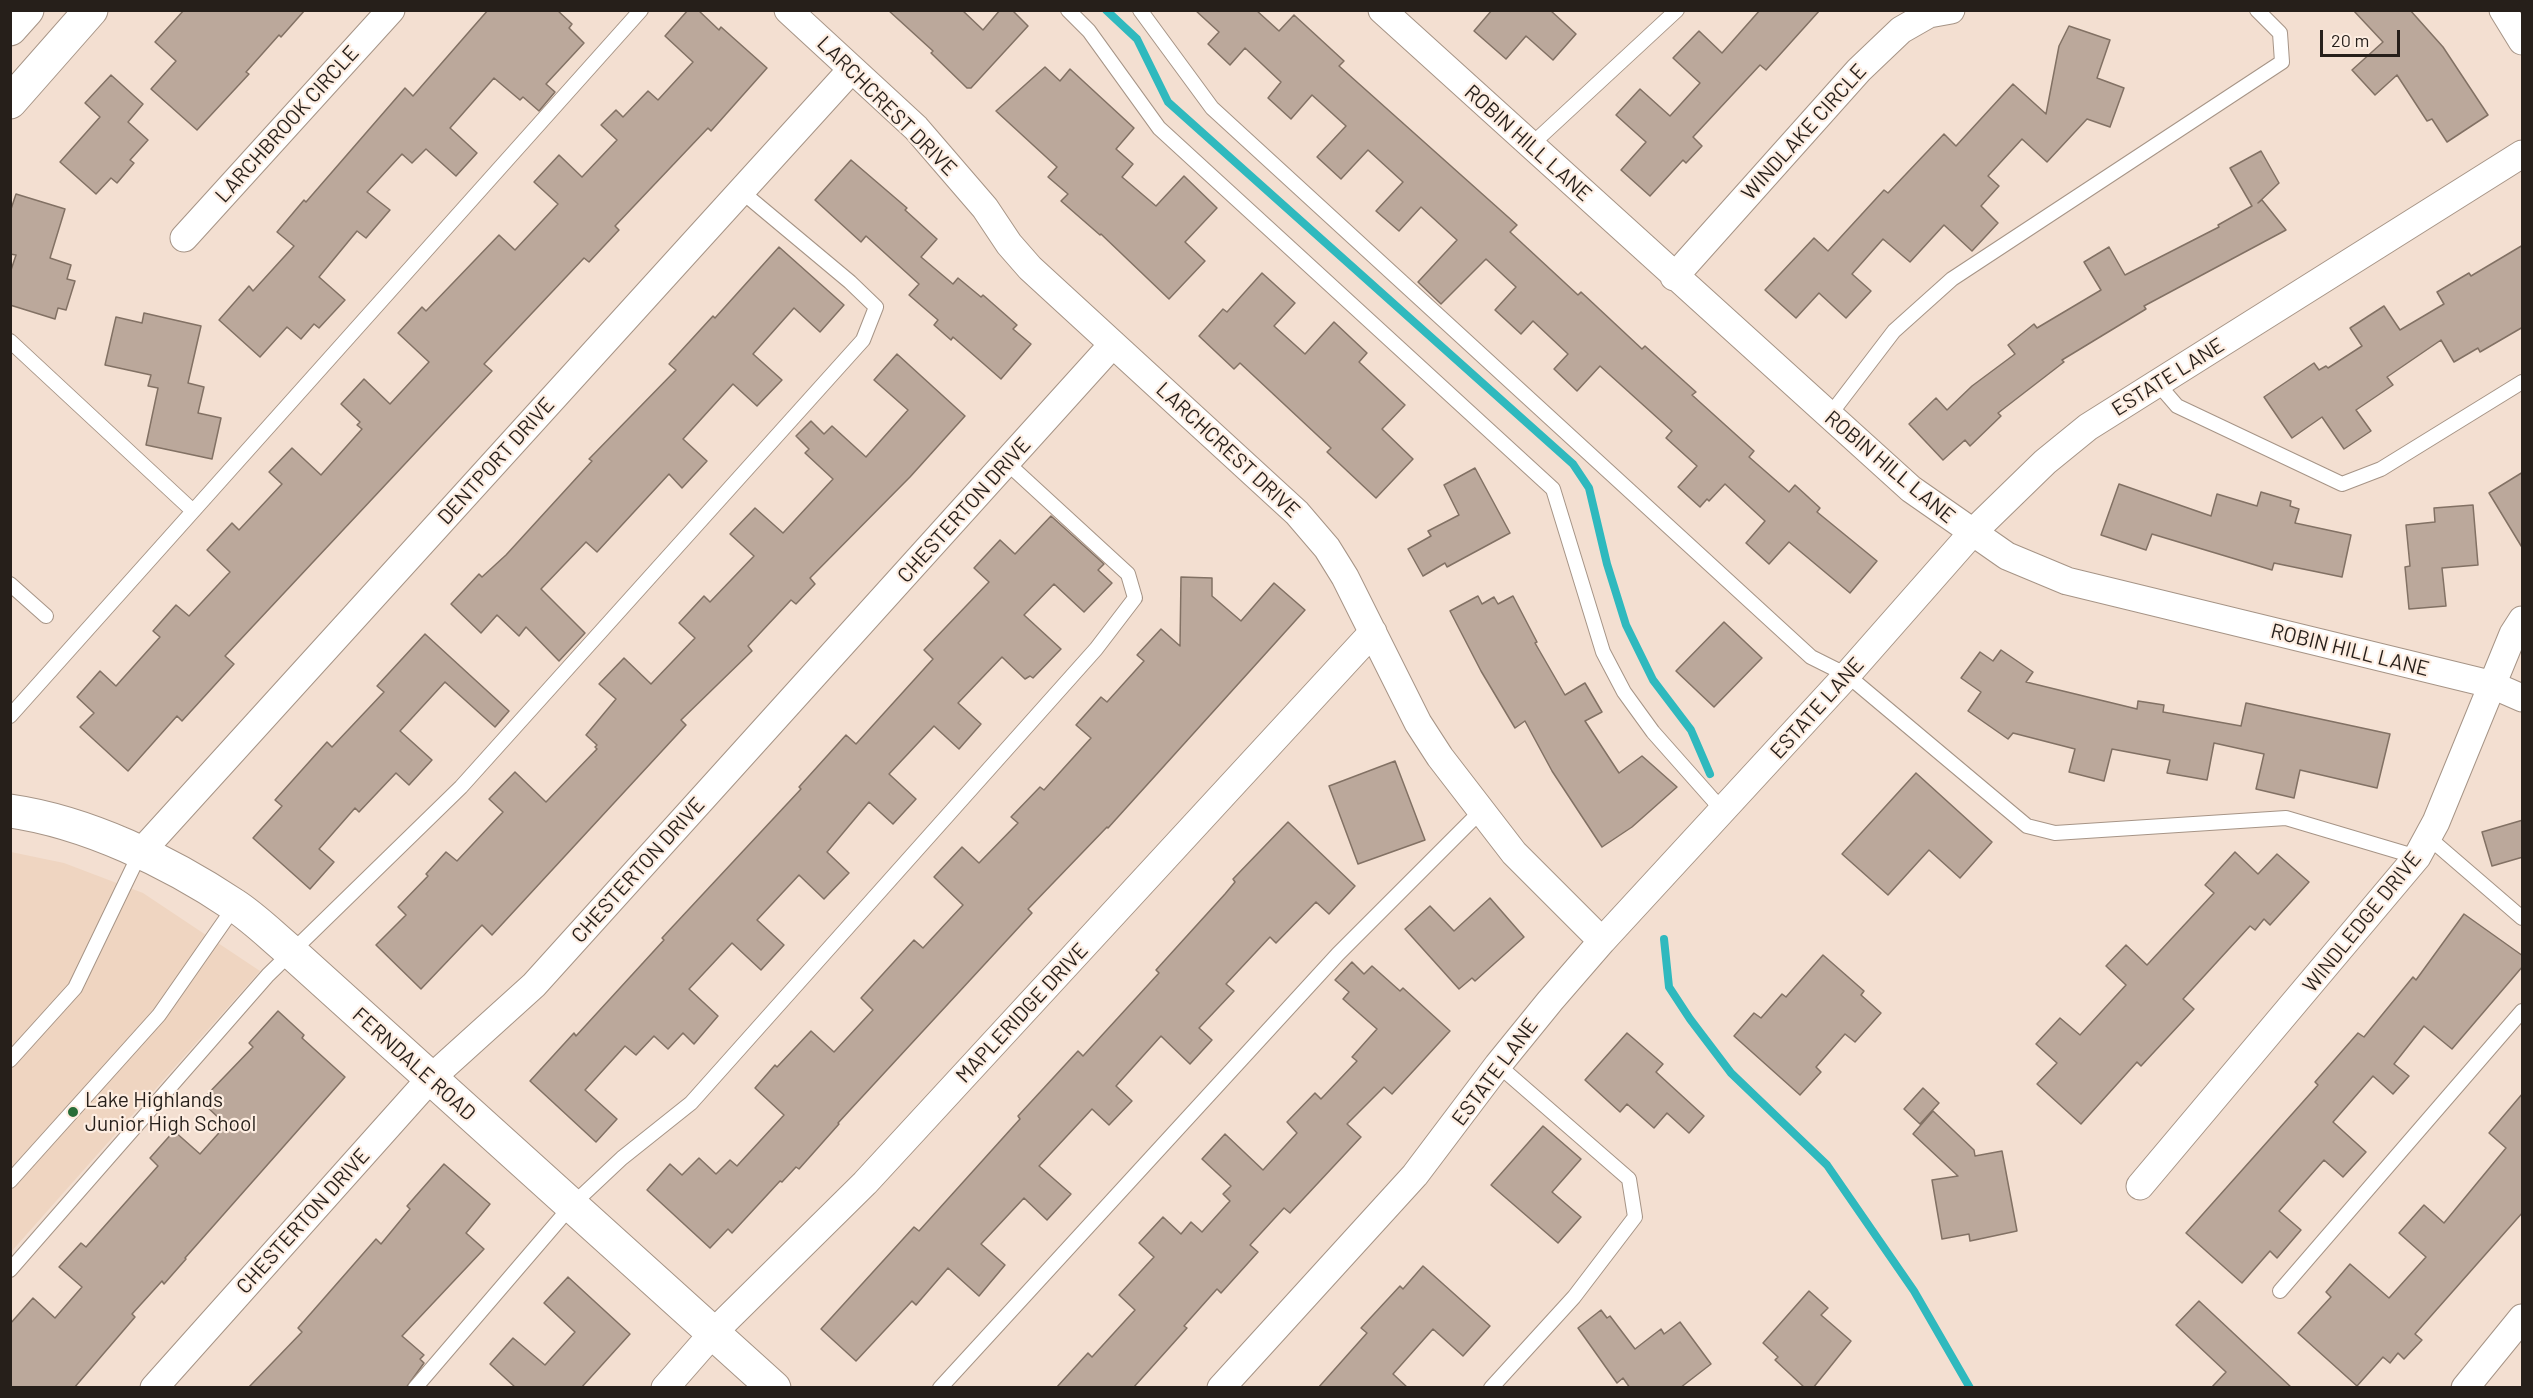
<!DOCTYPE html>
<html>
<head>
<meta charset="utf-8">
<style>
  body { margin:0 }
  #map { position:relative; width:2533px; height:1398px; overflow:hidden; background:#f3dfd1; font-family:Barlow,sans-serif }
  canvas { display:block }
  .frame { position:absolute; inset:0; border:12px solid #261f1a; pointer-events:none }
  .scale { position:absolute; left:2320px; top:30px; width:80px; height:27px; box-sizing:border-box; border:3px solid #261f1a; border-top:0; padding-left:8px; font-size:18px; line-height:21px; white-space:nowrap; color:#261f1a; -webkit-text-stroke:4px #fdede1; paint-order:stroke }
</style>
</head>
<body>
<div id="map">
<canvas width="2533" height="1398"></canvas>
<div class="frame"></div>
<div class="scale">20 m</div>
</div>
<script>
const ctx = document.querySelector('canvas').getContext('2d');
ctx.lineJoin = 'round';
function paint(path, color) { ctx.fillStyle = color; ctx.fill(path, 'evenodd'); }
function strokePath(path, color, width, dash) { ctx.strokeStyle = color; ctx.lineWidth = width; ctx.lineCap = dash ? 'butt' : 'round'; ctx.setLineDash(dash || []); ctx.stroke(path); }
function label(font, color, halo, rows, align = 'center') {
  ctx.font = font + ' Barlow,sans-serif'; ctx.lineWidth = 4.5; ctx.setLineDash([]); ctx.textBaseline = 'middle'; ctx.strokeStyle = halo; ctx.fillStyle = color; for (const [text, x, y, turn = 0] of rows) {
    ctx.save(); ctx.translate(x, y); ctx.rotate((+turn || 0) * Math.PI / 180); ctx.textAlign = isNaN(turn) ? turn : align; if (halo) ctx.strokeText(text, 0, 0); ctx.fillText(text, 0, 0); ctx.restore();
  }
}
paint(new Path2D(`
  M 11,852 L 64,863 L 143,893 L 260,971 L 11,1252 Z`), '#efd5c1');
strokePath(new Path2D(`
  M 1106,10 L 1137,39 L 1168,102 L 1573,464 L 1589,488 L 1607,564 L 1626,625 L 1653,680 L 1691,730 L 1710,774
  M 1664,939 L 1669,987 L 1690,1019 L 1731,1073 L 1827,1165 L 1914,1291 L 1970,1388`), '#2fb9be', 8);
const building = new Path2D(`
  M 184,10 L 305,10 L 281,37 L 279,35 L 246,72 L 249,74 L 197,130 L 151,89 L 176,61 L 155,42 Z
  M 488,10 L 557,10 L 572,24 L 569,28 L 584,43 L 546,84 L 555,92 L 539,111 L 523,97 L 520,100 L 494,78 L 450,128 L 477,153 L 456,176 L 426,149 L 412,163 L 402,154 L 367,192 L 390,210 L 366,238 L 357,231 L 319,277 L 345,300 L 319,328 L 314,324 L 301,339 L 287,327 L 260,357 L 219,320 L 249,286 L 253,291 L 294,246 L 277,232 L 304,200 L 306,202 L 405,88 L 413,96 Z
  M 688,10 L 698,10 L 719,30 L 721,27 L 767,68 L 711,131 L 708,128 L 615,226 L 619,230 L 589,262 L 584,258 L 484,364 L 492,371 L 225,656 L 234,664 L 182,721 L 177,716 L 128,771 L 80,727 L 94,713 L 77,697 L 100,671 L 116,686 L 160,637 L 153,631 L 176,605 L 189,616 L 230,572 L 207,550 L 232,523 L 239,530 L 282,484 L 269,472 L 292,448 L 321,475 L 362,429 L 357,425 L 360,422 L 341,404 L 364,379 L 390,404 L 429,362 L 398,333 L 422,307 L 426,311 L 499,235 L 515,250 L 558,204 L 534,182 L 559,155 L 582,177 L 617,140 L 601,125 L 616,110 L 623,117 L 648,91 L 658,100 L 693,62 L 665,36 Z
  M 888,10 L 962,10 L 983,30 L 1000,10 L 1012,10 L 1028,26 L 971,88 L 967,88 L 931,53 L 933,51 Z
  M 1195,10 L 1256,10 L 1279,31 L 1294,15 L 1344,61 L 1339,66 L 1517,225 L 1510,232 L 1578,295 L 1581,292 L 1642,349 L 1645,346 L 1696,392 L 1692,395 L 1754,451 L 1749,457 L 1789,492 L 1795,485 L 1820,508 L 1817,512 L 1877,561 L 1850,593 L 1789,542 L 1769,564 L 1746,543 L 1765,521 L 1725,484 L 1709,501 L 1707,499 L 1700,507 L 1678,487 L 1697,466 L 1666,438 L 1672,431 L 1600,366 L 1577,391 L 1554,369 L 1568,354 L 1533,321 L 1521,334 L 1495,310 L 1516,287 L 1486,259 L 1441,304 L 1418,282 L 1457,240 L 1421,207 L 1399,231 L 1376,211 L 1403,182 L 1368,150 L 1341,179 L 1317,157 L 1346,126 L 1312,95 L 1291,119 L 1268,98 L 1281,82 L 1245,48 L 1230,65 L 1208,44 L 1219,32 Z
  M 1492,10 L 1550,10 L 1576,34 L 1553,60 L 1526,36 L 1506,59 L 1474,31 Z
  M 1760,10 L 1820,10 L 1766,70 L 1760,65 L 1693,137 L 1702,146 L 1686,163 L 1683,160 L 1650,196 L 1621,170 L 1646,142 L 1616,115 L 1640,89 L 1670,116 L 1700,83 L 1673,58 L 1699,31 L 1722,53 Z
  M 2353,10 L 2410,10 L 2443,47 L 2488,115 L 2447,142 L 2432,119 L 2427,121 L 2397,75 L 2375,95 L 2352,70 L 2383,42 Z
  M 2069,26 L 2110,40 L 2097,78 L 2124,88 L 2110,127 L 2087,119 L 2047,162 L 2022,139 L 1988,176 L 1999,186 L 1981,206 L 1998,223 L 1972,251 L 1944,225 L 1910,262 L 1883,239 L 1852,274 L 1871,291 L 1846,318 L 1819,293 L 1796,318 L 1765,290 L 1814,238 L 1828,251 L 1884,190 L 1888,193 L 1944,134 L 1956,146 L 2013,84 L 2046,114 L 2059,46 Z
  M 1045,67 L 1060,81 L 1070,69 L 1134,128 L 1116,149 L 1133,164 L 1122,177 L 1156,206 L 1184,176 L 1217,208 L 1185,242 L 1205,261 L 1169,299 L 1101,234 L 1100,235 L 1061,201 L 1068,194 L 1048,177 L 1057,167 L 996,111 Z
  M 111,75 L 143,104 L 128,122 L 148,140 L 130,160 L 134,163 L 117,183 L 111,178 L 96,194 L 60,162 L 100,117 L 85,103 Z
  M 2261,151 L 2279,183 L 2258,203 L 2262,200 L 2286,230 L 2144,306 L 2146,309 L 2062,360 L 2064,362 L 1998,413 L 2001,416 L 1970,446 L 1965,440 L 1943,460 L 1909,424 L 1936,398 L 1947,410 L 1972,386 L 2015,354 L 2008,345 L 2034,324 L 2037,328 L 2101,290 L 2084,262 L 2109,247 L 2125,275 L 2219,227 L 2218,225 L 2252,206 L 2230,168 Z
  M 851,160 L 907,208 L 905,210 L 937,239 L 921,257 L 953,284 L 958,278 L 981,297 L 983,295 L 1017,325 L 1013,329 L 1031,344 L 1001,379 L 953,337 L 951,340 L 934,325 L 938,320 L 909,295 L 919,284 L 866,236 L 861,242 L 815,200 Z
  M 16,194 L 65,209 L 50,258 L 71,265 L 67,279 L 75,281 L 66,310 L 58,308 L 55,319 L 10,305 L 10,273 L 16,255 L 10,254 L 10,212 Z
  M 2523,245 L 2523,327 L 2480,352 L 2478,348 L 2454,362 L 2441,340 L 2387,377 L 2393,385 L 2356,410 L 2371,431 L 2344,449 L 2322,417 L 2292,438 L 2264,397 L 2314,363 L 2319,370 L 2326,366 L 2328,368 L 2362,346 L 2350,328 L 2384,306 L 2400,330 L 2444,304 L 2437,292 L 2469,273 L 2471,276 Z
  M 779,247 L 844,305 L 820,332 L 794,308 L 753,354 L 782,380 L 757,406 L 733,384 L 683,439 L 707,461 L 682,488 L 669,474 L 597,552 L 586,542 L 541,589 L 585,633 L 559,661 L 526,627 L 519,636 L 497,615 L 481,633 L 451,604 L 479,574 L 482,577 L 506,555 L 592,461 L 589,459 L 676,370 L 669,364 L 713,316 L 715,318 Z
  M 1262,273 L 1295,303 L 1274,326 L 1305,354 L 1334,322 L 1367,353 L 1359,362 L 1405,405 L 1382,429 L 1413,459 L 1376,498 L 1327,452 L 1331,448 L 1240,363 L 1234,369 L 1199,336 L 1223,309 L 1227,312 Z
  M 144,313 L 201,326 L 188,383 L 204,387 L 198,413 L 221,418 L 212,459 L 146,445 L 158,388 L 148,386 L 151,375 L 105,365 L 116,317 L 142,323 Z
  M 897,354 L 965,416 L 910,477 L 810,578 L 815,584 L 796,604 L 791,600 L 748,646 L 752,651 L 681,720 L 686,725 L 492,935 L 482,925 L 421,989 L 376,945 L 406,915 L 398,907 L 428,876 L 426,874 L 446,852 L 457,861 L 503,812 L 489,799 L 515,772 L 546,802 L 597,749 L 595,747 L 597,745 L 586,735 L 616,699 L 599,684 L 624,658 L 651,684 L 695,638 L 679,623 L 704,596 L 710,602 L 754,556 L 730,534 L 755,508 L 783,533 L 833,479 L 805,453 L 809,449 L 796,436 L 811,421 L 824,434 L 832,426 L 866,457 L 908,410 L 874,380 Z
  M 1475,468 L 1510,533 L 1447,567 L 1445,563 L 1423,576 L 1408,549 L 1431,536 L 1428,531 L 1459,515 L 1444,485 Z
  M 2523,472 L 2523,549 L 2489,493 Z
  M 2119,484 L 2211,516 L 2217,494 L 2257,506 L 2261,492 L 2291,501 L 2290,506 L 2299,509 L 2295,523 L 2351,535 L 2342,577 L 2274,563 L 2272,570 L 2152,534 L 2146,550 L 2101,535 Z
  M 2473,505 L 2478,565 L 2442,568 L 2446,606 L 2409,609 L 2405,567 L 2410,566 L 2406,525 L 2435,522 L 2434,508 Z
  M 1051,516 L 1104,564 L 1098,570 L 1112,583 L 1084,612 L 1054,584 L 1024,615 L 1061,649 L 1033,678 L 1030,676 L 1025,679 L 1002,657 L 958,703 L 981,724 L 959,749 L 934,726 L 889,774 L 916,799 L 893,824 L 869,802 L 827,852 L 849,873 L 824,899 L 799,875 L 757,920 L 784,945 L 761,970 L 732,943 L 689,989 L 718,1016 L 694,1044 L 683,1033 L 668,1049 L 654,1036 L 636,1055 L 625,1046 L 585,1090 L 617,1119 L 596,1142 L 530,1081 L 574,1033 L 576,1036 L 664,940 L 662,938 L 801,789 L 799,787 L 846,735 L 856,744 L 933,659 L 924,650 L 989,582 L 974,568 L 1000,540 L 1015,554 Z
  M 1181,577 L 1212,578 L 1212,596 L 1241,621 L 1274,583 L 1305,610 L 1108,828 L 1107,827 L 1028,909 L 1032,913 L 838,1123 L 839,1124 L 799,1169 L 796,1167 L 782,1182 L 780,1181 L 732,1233 L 728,1229 L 710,1248 L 647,1190 L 670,1164 L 682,1175 L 699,1158 L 716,1174 L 730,1160 L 737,1166 L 784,1115 L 755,1088 L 775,1065 L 777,1067 L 811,1031 L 834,1052 L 873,1010 L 861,998 L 914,940 L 923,948 L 963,905 L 934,877 L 962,847 L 979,863 L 1018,823 L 1011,817 L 1040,787 L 1044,790 L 1091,738 L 1076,725 L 1101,697 L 1107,702 L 1144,661 L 1137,655 L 1161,629 L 1180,646 Z
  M 1478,596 L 1482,604 L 1494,597 L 1498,604 L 1513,596 L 1537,642 L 1535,643 L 1565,695 L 1585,683 L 1602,712 L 1585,721 L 1619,773 L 1642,756 L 1677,787 L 1632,827 L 1602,847 L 1552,771 L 1525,721 L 1515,728 L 1481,671 L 1450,611 Z
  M 1724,622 L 1762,658 L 1714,707 L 1676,671 Z
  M 425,634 L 509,711 L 495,727 L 445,682 L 400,731 L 432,760 L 409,785 L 396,773 L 359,812 L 355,808 L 319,849 L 334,862 L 310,889 L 253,838 L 282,806 L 275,800 L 327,742 L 332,747 L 384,692 L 377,686 Z
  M 2001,650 L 2033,672 L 2026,682 L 2137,709 L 2138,701 L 2164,705 L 2163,712 L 2241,726 L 2246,703 L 2390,734 L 2377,788 L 2300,770 L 2294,798 L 2256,789 L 2264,754 L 2214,743 L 2207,780 L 2167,773 L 2170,760 L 2112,749 L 2104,781 L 2069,772 L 2075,749 L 2013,733 L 2008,739 L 1968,711 L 1981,692 L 1961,678 L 1980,652 L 1993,661 Z
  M 1395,761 L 1425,840 L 1358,864 L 1329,786 Z
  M 1916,773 L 1992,842 L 1960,878 L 1929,850 L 1888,895 L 1842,854 Z
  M 2523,820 L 2523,857 L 2492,866 L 2482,832 Z
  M 1288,822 L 1355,886 L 1329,914 L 1316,902 L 1276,943 L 1270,937 L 1226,984 L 1234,991 L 1199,1028 L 1212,1040 L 1190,1064 L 1161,1036 L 1116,1086 L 1132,1101 L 1109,1125 L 1092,1109 L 1039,1166 L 1071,1194 L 1047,1220 L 1024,1198 L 981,1244 L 1005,1265 L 979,1296 L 948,1268 L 916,1305 L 912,1301 L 856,1361 L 821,1329 L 914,1227 L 919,1231 L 1020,1119 L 1018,1116 L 1078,1051 L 1083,1056 L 1159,973 L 1156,970 L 1225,894 L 1235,882 L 1233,879 Z
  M 2235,852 L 2258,874 L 2277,854 L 2309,882 L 2270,925 L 2264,919 L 2255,930 L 2250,926 L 2183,999 L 2194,1009 L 2141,1066 L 2137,1062 L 2081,1124 L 2037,1084 L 2057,1063 L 2036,1044 L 2060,1018 L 2080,1035 L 2126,985 L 2106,966 L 2126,945 L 2147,965 L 2214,893 L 2205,885 Z
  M 1490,898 L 1524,937 L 1475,981 L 1472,978 L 1459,989 L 1405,929 L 1430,906 L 1454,931 Z
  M 2464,914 L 2523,956 L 2523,966 L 2452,1049 L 2424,1026 L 2394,1064 L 2409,1076 L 2393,1094 L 2373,1076 L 2333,1122 L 2366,1152 L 2343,1177 L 2324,1160 L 2279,1211 L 2301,1230 L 2277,1258 L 2270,1251 L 2242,1283 L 2186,1233 L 2318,1085 L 2315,1082 L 2358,1033 L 2364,1037 L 2413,977 L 2416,980 Z
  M 1823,955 L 1864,991 L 1861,995 L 1881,1013 L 1855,1042 L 1845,1034 L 1816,1067 L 1821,1072 L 1800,1095 L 1734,1036 L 1754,1013 L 1761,1018 L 1782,994 L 1786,997 Z
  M 1352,962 L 1364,974 L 1372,966 L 1400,991 L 1403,988 L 1450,1031 L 1392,1094 L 1384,1087 L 1347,1124 L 1361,1137 L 1290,1213 L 1284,1208 L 1250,1245 L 1258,1252 L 1221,1293 L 1217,1289 L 1184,1326 L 1187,1328 L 1133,1388 L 1056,1388 L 1088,1353 L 1092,1357 L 1135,1310 L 1119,1295 L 1154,1257 L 1139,1243 L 1163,1217 L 1181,1234 L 1191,1222 L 1202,1232 L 1230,1201 L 1223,1194 L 1231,1186 L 1202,1159 L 1225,1134 L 1263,1170 L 1297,1133 L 1287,1122 L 1315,1093 L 1321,1099 L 1357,1061 L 1352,1057 L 1377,1029 L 1343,999 L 1349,992 L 1335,980 Z
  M 278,1011 L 304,1035 L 302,1038 L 345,1077 L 185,1258 L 186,1259 L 164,1284 L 162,1281 L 132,1314 L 135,1317 L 74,1388 L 10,1388 L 10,1324 L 33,1298 L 55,1318 L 82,1287 L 59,1267 L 81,1243 L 86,1247 L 158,1166 L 150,1158 L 174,1131 L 200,1154 L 226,1125 L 201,1101 L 253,1047 L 249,1043 Z
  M 1627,1033 L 1663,1064 L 1656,1072 L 1704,1116 L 1689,1133 L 1667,1113 L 1654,1128 L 1627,1104 L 1620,1112 L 1585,1080 Z
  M 1923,1088 L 1939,1103 L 1920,1124 L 1904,1109 Z
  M 2523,1093 L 2523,1212 L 2415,1334 L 2422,1340 L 2404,1359 L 2398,1353 L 2390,1363 L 2383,1357 L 2357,1386 L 2298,1333 L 2331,1297 L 2326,1292 L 2350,1264 L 2389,1298 L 2426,1257 L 2399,1233 L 2424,1205 L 2444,1223 L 2506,1148 L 2489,1133 Z
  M 1933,1111 L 1974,1150 L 1975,1156 L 2002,1151 L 2017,1231 L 1970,1241 L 1969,1234 L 1942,1239 L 1932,1180 L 1958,1176 L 1913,1134 Z
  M 1543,1126 L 1581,1159 L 1552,1192 L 1581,1217 L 1558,1243 L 1491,1185 Z
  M 444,1164 L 490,1204 L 466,1233 L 484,1249 L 402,1336 L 424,1355 L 420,1359 L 424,1363 L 406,1388 L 248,1388 L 302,1332 L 298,1328 L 376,1239 L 381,1244 L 410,1209 L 407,1206 Z
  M 1423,1266 L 1490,1326 L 1463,1356 L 1433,1329 L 1393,1374 L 1408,1388 L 1318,1388 L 1367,1333 L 1361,1328 L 1400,1286 L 1403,1289 Z
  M 568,1277 L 630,1334 L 581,1388 L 516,1388 L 490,1364 L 513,1338 L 545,1365 L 575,1332 L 544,1303 Z
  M 1809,1291 L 1828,1308 L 1821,1315 L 1851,1341 L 1813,1388 L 1805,1388 L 1775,1360 L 1778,1357 L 1763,1343 Z
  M 2199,1301 L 2292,1388 L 2211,1388 L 2226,1372 L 2176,1325 Z
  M 1601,1310 L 1607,1318 L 1610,1316 L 1635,1349 L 1661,1329 L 1664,1334 L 1680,1322 L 1711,1364 L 1680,1388 L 1630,1388 L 1623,1378 L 1617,1383 L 1578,1328 Z`);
paint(building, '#bba89b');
strokePath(building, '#827164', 1.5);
const lane = new Path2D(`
  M 1068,10 L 1089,31 L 1159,128 L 1553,489 L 1603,652 L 1624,692 L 1653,732 L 1723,811
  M 1140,10 L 1212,108 L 1811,657 L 1847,675 L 2027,826 L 2055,833 L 2286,818 L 2417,857
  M 1530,146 L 1677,10
  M 10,341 L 193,511
  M 2158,384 L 2177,406 L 2342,484 L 2381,469 L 2522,382
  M 1829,416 L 1894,331 L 1952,279 L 2282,62 L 2280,33 L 2257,10
  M 10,584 L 46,616
  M 10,716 L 641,10
  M 2428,837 L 2522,918
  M 10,1060 L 75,988 L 140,853
  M 10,1181 L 159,1015 L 235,906
  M 10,1270 L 268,975 L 461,787 L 863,340 L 876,307 L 850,282 L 741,191
  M 2280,1291 L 2522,1011
  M 415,1388 L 572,1205 L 622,1158 L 691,1103 L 1096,649 L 1135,598 L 1128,574 L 1006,462
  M 940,1388 L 1338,954 L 1481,811
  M 1491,1388 L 1574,1297 L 1635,1217 L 1629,1179 L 1498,1065`);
const street = new Path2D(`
  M 788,10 L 916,128 L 985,208 L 1009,244 L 1030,268 L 1297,513 L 1327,548 L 1345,577 L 1418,723 L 1440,757 L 1514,853 L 1602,941
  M 1382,10 L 1911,489 L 2007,556 L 2067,581 L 2490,684 L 2522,698
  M 2503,10 L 2522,41
  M 184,238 L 391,10
  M 1674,277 L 1859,70 L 1901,30 L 1929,14 L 1951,10
  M 140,853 L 852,69
  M 2140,1186 L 2417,857 L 2436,822 L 2513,634 L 2522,620
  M 154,1388 L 430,1079 L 534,985 L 1113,344
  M 665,1388 L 714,1332 L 865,1183 L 1373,632
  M 1221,1388 L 1415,1175 L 1498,1065 L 1550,1001 L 1602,941 L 1847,675 L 1972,533 L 2045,462 L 2088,427 L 2522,154
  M 2465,1388 L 2522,1318`);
const secondary = new Path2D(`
  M 10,29 L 27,10
  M 10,102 L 91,10
  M 10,811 C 87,822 170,862 234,905 C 254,918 272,936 290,951 L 774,1388`);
strokePath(lane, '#a69486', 16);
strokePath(street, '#a69486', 29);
strokePath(secondary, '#a69486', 35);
strokePath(lane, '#fff', 14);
strokePath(street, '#fff', 27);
strokePath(secondary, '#fff', 33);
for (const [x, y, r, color] of [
  [73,1112,6,"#286d38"]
]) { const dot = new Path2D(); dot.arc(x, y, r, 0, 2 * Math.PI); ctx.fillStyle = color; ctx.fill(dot); strokePath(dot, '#fdede1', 2); }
label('21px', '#261f1a', '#fdede1', [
  ["LARCHCREST DRIVE",887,106,45],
  ["LARCHBROOK CIRCLE",287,124,-48],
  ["WINDLAKE CIRCLE",1804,132,-48],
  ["ROBIN HILL LANE",1528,143,42],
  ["ESTATE LANE",2168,377,-32],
  ["LARCHCREST DRIVE",1228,450,43],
  ["DENTPORT DRIVE",496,461,-48],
  ["ROBIN HILL LANE",1890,467,40],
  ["CHESTERTON DRIVE",964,510,-48],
  ["ROBIN HILL LANE",2350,650,14],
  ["ESTATE LANE",1817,708,-48],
  ["CHESTERTON DRIVE",638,870,-48],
  ["WINDLEDGE DRIVE",2362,922,-51],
  ["MAPLERIDGE DRIVE",1022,1013,-47],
  ["FERNDALE ROAD",414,1064,42],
  ["ESTATE LANE",1495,1072,-53],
  ["CHESTERTON DRIVE",303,1221,-48]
]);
label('21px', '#261f1a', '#fdede1', [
  ["Lake Highlands",85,1100],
  ["Junior High School",85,1124]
], 'left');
</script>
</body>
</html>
